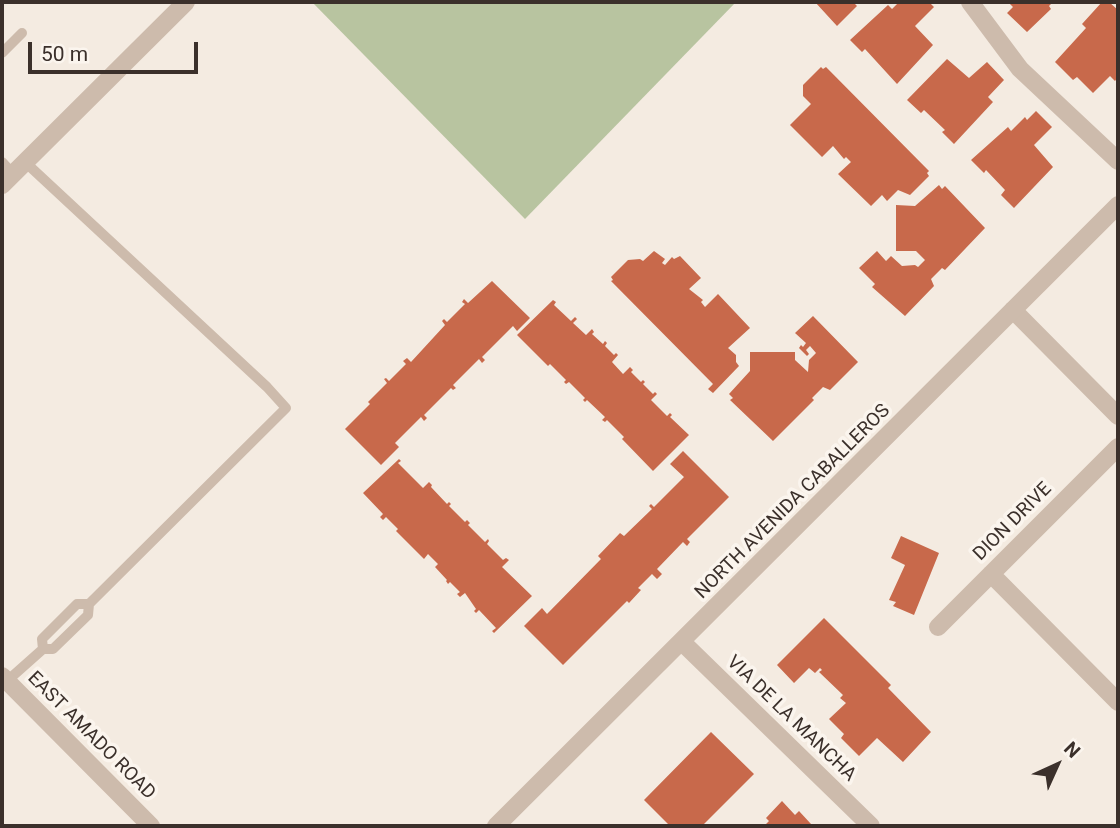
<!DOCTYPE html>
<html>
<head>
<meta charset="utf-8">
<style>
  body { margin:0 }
  #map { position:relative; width:1120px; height:828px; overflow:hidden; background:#f4ebe1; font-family:Roboto,sans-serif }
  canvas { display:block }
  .frame { position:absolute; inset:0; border:4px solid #3b302b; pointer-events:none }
  .north { position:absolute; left:1022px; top:730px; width:70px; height:70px; -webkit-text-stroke:5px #fbf5ee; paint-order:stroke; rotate:45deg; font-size:19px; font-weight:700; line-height:28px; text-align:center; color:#3b302b }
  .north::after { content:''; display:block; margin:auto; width:24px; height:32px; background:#3b302b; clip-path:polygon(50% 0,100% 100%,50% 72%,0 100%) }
  .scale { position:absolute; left:28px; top:42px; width:170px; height:32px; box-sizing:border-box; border:4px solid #3b302b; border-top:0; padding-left:9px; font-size:21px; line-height:24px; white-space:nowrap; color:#3b302b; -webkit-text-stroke:5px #fbf5ee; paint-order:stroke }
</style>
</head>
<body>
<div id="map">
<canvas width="1120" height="828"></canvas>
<div class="frame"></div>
<div class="north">N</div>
<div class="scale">50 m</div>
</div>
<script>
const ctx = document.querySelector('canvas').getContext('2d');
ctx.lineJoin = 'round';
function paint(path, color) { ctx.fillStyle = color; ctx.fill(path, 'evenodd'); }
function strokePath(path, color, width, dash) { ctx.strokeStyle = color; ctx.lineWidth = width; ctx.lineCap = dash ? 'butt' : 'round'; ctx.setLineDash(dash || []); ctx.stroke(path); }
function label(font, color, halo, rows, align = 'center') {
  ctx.font = font + ' Roboto,sans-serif'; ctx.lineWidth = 7; ctx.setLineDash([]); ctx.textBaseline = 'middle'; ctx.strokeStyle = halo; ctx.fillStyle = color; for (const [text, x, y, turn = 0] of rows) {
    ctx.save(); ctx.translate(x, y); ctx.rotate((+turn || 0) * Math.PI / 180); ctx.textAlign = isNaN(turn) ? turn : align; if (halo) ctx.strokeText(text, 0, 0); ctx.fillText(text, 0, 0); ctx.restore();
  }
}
paint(new Path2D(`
  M 312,2 L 736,2 L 525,219 Z`), '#b8c4a0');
paint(new Path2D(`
  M 815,2 L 857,2 L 855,4 L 857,6 L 837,26 Z
  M 899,2 L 929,2 L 934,7 L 915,26 L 933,45 L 897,84 L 865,49 L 862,52 L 850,40 L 888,5 L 892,9 Z
  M 1008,2 L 1053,2 L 1049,6 L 1051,9 L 1027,32 L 1007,13 L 1013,7 Z
  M 1102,2 L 1109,2 L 1118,10 L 1118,77 L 1115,81 L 1110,76 L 1093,93 L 1077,77 L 1073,80 L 1055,62 L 1086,28 L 1082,24 Z
  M 947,59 L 969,78 L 987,62 L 1004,80 L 988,97 L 993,102 L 954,144 L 942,132 L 945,130 L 924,110 L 921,113 L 907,100 Z
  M 821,67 L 823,69 L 826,67 L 929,171 L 927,173 L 929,176 L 910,195 L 898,190 L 887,201 L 882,195 L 871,206 L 838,174 L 851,162 L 846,157 L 844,159 L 833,146 L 822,157 L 790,125 L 811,104 L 803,96 L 803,85 Z
  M 1036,111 L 1052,127 L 1034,145 L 1053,167 L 1014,208 L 1001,195 L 1005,190 L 986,170 L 984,173 L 971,160 L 1008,127 L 1011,131 L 1025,117 L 1027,120 Z
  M 939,185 L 942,189 L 945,186 L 985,228 L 945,270 L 942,268 L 931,279 L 934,286 L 905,316 L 872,287 L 875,284 L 859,268 L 877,251 L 886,261 L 891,256 L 902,266 L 915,265 L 918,267 L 925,260 L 916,251 L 896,251 L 896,205 L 915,206 Z
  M 654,251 L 665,259 L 662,263 L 665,265 L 672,257 L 674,259 L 680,256 L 701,278 L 689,289 L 703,300 L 701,302 L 705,307 L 718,294 L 750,328 L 728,348 L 736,355 L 736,362 L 739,366 L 713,393 L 708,389 L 713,384 L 611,281 L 613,280 L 611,277 L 628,260 L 640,259 L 643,261 Z
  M 492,281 L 530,318 L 517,331 L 513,326 L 482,357 L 485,360 L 482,363 L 479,359 L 453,385 L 456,388 L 453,390 L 451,388 L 424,415 L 427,418 L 424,421 L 421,417 L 395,443 L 399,447 L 381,465 L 345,429 L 370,404 L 368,402 L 387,383 L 384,379 L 386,378 L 389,381 L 406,364 L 403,361 L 407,358 L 411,362 L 445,325 L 442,321 L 444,319 L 447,322 L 465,304 L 462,302 L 464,299 L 468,303 Z
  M 553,300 L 556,302 L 554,305 L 571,321 L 575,317 L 577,319 L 573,323 L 586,335 L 592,329 L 594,332 L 592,334 L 603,344 L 605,341 L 607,343 L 605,346 L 614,355 L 616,353 L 618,355 L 612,362 L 623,374 L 630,367 L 633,370 L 631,372 L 641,382 L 643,380 L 645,382 L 643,384 L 653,394 L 655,392 L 657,394 L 651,400 L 667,416 L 670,413 L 672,415 L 670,417 L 689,435 L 653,471 L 622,439 L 624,437 L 607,420 L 605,422 L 602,420 L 605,417 L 587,400 L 585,402 L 583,400 L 585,398 L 569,382 L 566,384 L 564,382 L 566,380 L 550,364 L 548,366 L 517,335 Z
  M 813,316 L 858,362 L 830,390 L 823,387 L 812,398 L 814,400 L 773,441 L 730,400 L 733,398 L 729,394 L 750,371 L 750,352 L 795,352 L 795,360 L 808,372 L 809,360 L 816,353 L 810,346 L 806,350 L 809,354 L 807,356 L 799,348 L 801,345 L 803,347 L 806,343 L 795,333 Z
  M 683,451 L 729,497 L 687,539 L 690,542 L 687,546 L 683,542 L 657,569 L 662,574 L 657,579 L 652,574 L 638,588 L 641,590 L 629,603 L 627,601 L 563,665 L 524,626 L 542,608 L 547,614 L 601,559 L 598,556 L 620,533 L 624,536 L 652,509 L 649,506 L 651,504 L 654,507 L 684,477 L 670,464 Z
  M 399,459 L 401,461 L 398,463 L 423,488 L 429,482 L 432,485 L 431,487 L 447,504 L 449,502 L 451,504 L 449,506 L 465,522 L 467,520 L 470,523 L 468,525 L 485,542 L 488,539 L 489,541 L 487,544 L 503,560 L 506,558 L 509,560 L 502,567 L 532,596 L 494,633 L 492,631 L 496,628 L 479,610 L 476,613 L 474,611 L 476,609 L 465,593 L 460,597 L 457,594 L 460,592 L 450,582 L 448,584 L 446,581 L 447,580 L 435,567 L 438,564 L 428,554 L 424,559 L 396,531 L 398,529 L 386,517 L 383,520 L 380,517 L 383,514 L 363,493 Z
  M 901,536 L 939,553 L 914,615 L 893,606 L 896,602 L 889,600 L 905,565 L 891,558 Z
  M 824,618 L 891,685 L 888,688 L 931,732 L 903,762 L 877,738 L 859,756 L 841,738 L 844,734 L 829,719 L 846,703 L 840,698 L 843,695 L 819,672 L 822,670 L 820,668 L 815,673 L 809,668 L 794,683 L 777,665 Z
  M 711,732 L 754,774 L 702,826 L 670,826 L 644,800 Z
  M 782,801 L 795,815 L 799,811 L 811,824 L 809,826 L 764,826 L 769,821 L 766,818 Z`), '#c8694b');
strokePath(new Path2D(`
  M 2,53 L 22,33
  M 2,162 L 13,174
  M 25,162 L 267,387 L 286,408 L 89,604
  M 7,681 L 43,649 L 53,649 L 88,615 L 89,604 L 77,604 L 42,639 L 43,649`), '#cdbbac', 10);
strokePath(new Path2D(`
  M 970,2 L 1020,69 L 1118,161
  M 2,185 L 186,2
  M 1013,310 L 1118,416
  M 991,574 L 1118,702
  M 938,627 L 1118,447
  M 682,642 L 871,826
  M 2,676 L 151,826`), '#cdbbac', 18);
strokePath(new Path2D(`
  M 496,826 L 1118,205`), '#cdbbac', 18);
label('19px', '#3b302b', '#fbf5ee', [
  ["NORTH AVENIDA CABALLEROS",793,502,-45],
  ["DION DRIVE",1013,522,-45],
  ["VIA DE LA MANCHA",791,719,44],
  ["EAST AMADO ROAD",91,736,45]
]);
</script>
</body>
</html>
